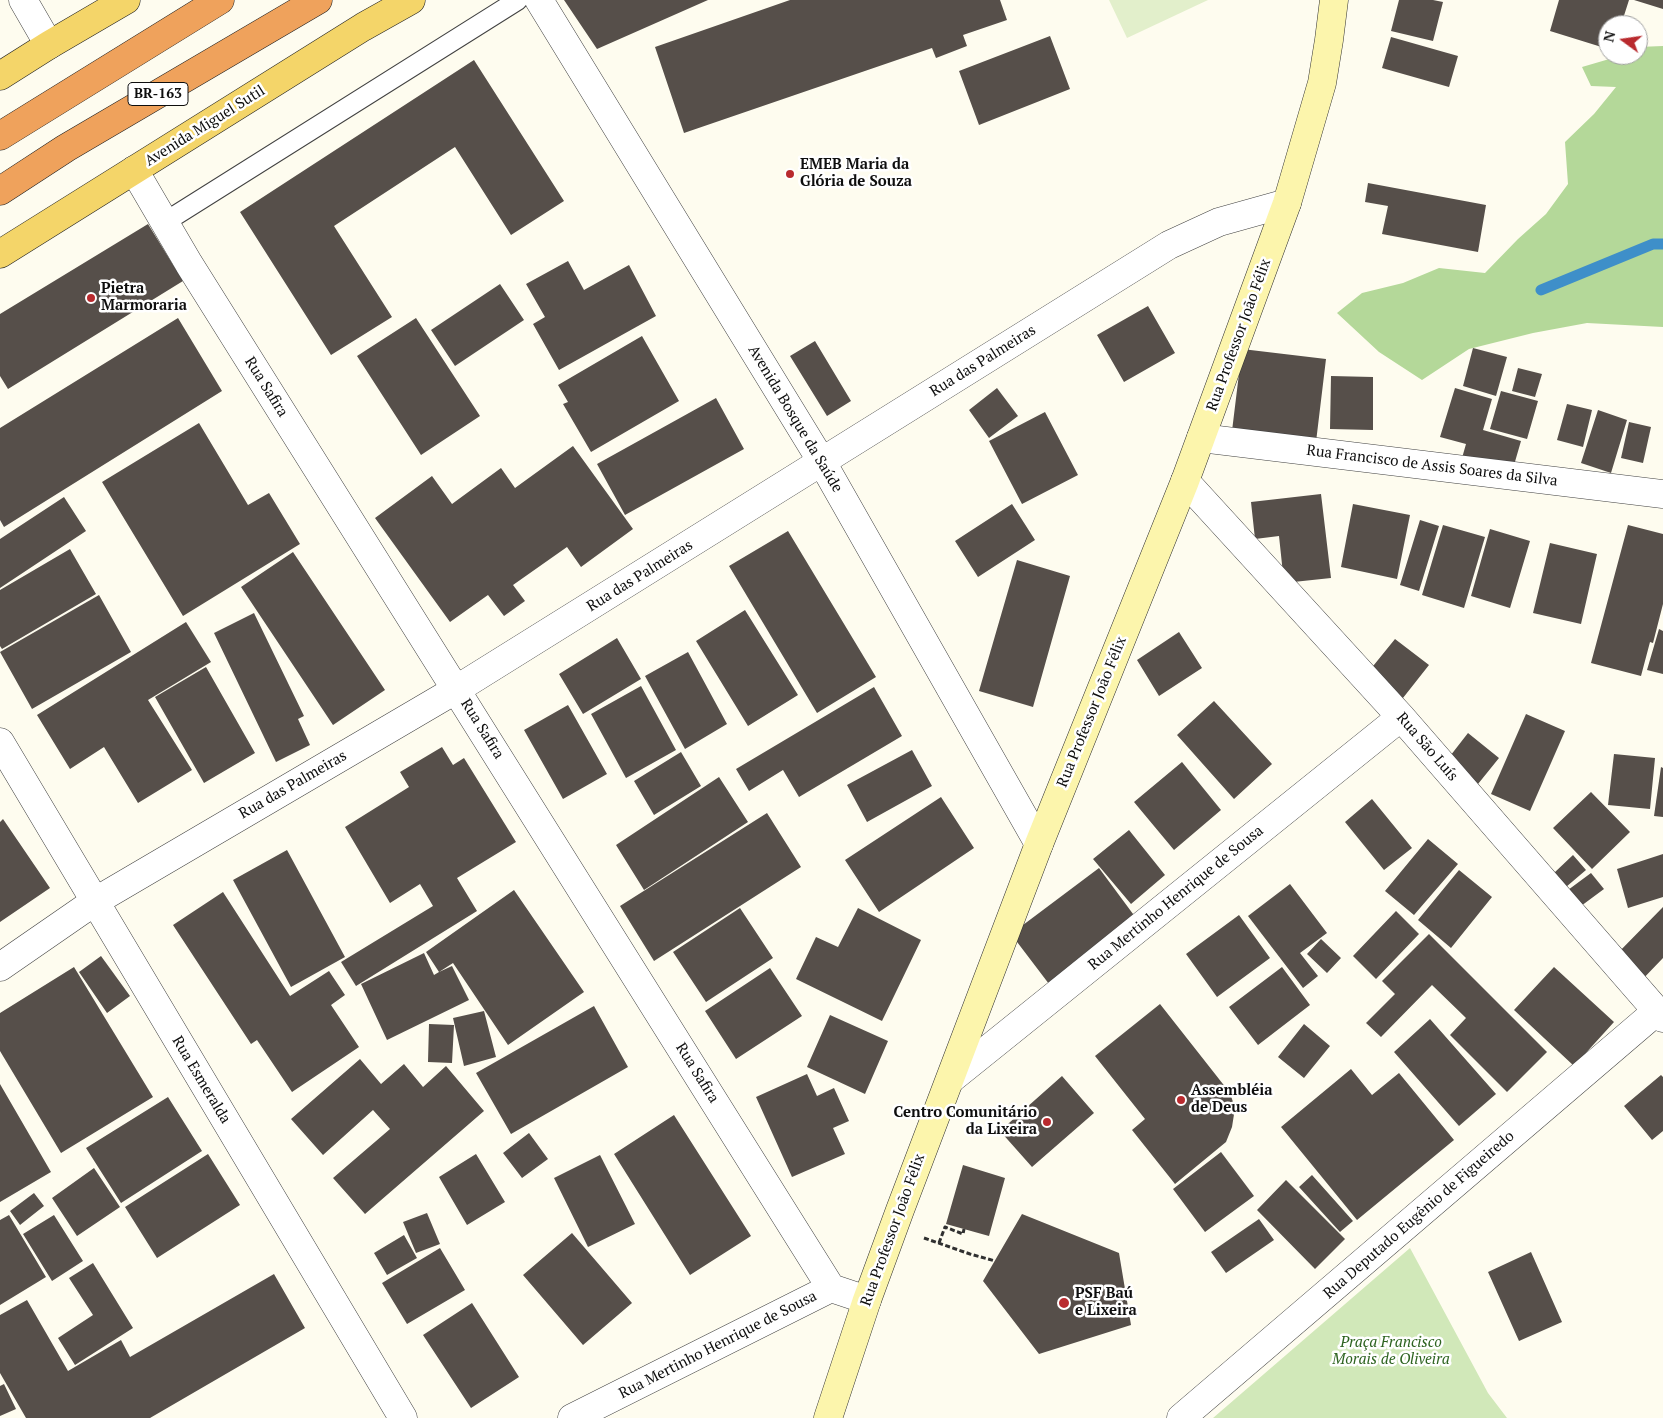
<!DOCTYPE html>
<html>
<head>
<meta charset="utf-8">
<style>
  body { margin:0 }
  #map { position:relative; width:1663px; height:1418px; overflow:hidden; background:#fefcef; font-family:"PT Serif",serif }
  canvas { display:block }
  .north { position:absolute; left:1598px; top:15px; width:50px; height:50px; box-sizing:border-box; background:#fff; border:1px solid #9f9f9f; border-radius:50%; rotate:284deg; font-size:14px; font-weight:700; line-height:20px; text-align:center; color:#0e0e0e }
  .north::after { content:''; display:block; margin:auto; width:18px; height:22px; background:#b92a2e; clip-path:polygon(50% 0,100% 100%,50% 72%,0 100%) }
</style>
</head>
<body>
<div id="map">
<canvas width="1663" height="1418"></canvas>
<div class="north">N</div>
</div>
<script>
const ctx = document.querySelector('canvas').getContext('2d');
ctx.lineJoin = 'round';
function paint(path, color) { ctx.fillStyle = color; ctx.fill(path, 'evenodd'); }
function strokePath(path, color, width, dash) { ctx.strokeStyle = color; ctx.lineWidth = width; ctx.lineCap = dash ? 'butt' : 'round'; ctx.setLineDash(dash || []); ctx.stroke(path); }
function label(font, color, halo, rows, align = 'center') {
  ctx.font = font + ' "PT Serif",serif'; ctx.lineWidth = 5; ctx.setLineDash([]); ctx.textBaseline = 'middle'; ctx.strokeStyle = halo; ctx.fillStyle = color; for (const [text, x, y, turn = 0] of rows) {
    ctx.save(); ctx.translate(x, y); ctx.rotate((+turn || 0) * Math.PI / 180); ctx.textAlign = isNaN(turn) ? turn : align; if (halo) ctx.strokeText(text, 0, 0); ctx.fillText(text, 0, 0); ctx.restore();
  }
}
paint(new Path2D(`
  M 1410,1248 L 1488,1393 L 1507,1418 L 1213,1418 Z`), '#d1e8b9');
paint(new Path2D(`
  M 1663,46 L 1663,327 L 1587,323 L 1533,333 L 1469,349 L 1422,380 L 1379,352 L 1337,313 L 1362,293 L 1403,283 L 1439,268 L 1485,273 L 1518,239 L 1546,214 L 1568,184 L 1565,142 L 1594,114 L 1616,87 L 1591,86 L 1582,67 L 1623,55 L 1638,55 L 1638,47 Z`), '#b4d899');
paint(new Path2D(`
  M 1109,0 L 1208,0 L 1127,38 Z`), '#e2efcb');
strokePath(new Path2D(`
  M 1541,290 L 1653,244 L 1663,244`), '#3e8fc9', 11);
paint(new Path2D(`
  M 564,0 L 708,0 L 597,49 Z
  M 790,0 L 1000,0 L 1007,20 L 963,35 L 967,46 L 936,58 L 932,48 L 684,133 L 655,47 Z
  M 1399,0 L 1433,0 L 1443,2 L 1433,41 L 1391,31 Z
  M 1559,0 L 1629,0 L 1621,25 L 1608,25 L 1608,49 L 1550,31 Z
  M 1634,0 L 1663,0 L 1663,9 Z
  M 1050,36 L 1070,89 L 979,125 L 959,71 Z
  M 1391,37 L 1458,56 L 1449,87 L 1382,68 Z
  M 474,60 L 564,201 L 511,235 L 455,147 L 334,226 L 392,317 L 331,355 L 240,212 Z
  M 1368,183 L 1486,205 L 1478,252 L 1382,234 L 1388,206 L 1365,202 Z
  M 148,224 L 183,281 L 8,389 L 0,376 L 0,314 Z
  M 568,261 L 584,290 L 629,265 L 656,316 L 559,370 L 533,324 L 545,317 L 526,284 Z
  M 500,284 L 524,320 L 455,366 L 431,330 Z
  M 1148,306 L 1175,353 L 1124,382 L 1097,335 Z
  M 178,318 L 222,391 L 4,527 L 0,520 L 0,428 Z
  M 416,318 L 480,416 L 421,455 L 357,356 Z
  M 642,336 L 679,401 L 591,452 L 563,404 L 568,402 L 558,385 Z
  M 815,341 L 851,401 L 827,416 L 790,356 Z
  M 1473,348 L 1507,357 L 1496,396 L 1463,386 Z
  M 1242,349 L 1326,359 L 1316,442 L 1232,431 Z
  M 1518,368 L 1542,374 L 1535,397 L 1512,391 Z
  M 1331,376 L 1373,377 L 1373,430 L 1330,429 Z
  M 997,388 L 1018,416 L 989,438 L 969,410 Z
  M 1455,388 L 1492,399 L 1483,430 L 1521,441 L 1512,472 L 1462,458 L 1466,444 L 1440,437 Z
  M 1501,391 L 1538,401 L 1527,439 L 1490,429 Z
  M 716,398 L 744,449 L 625,515 L 597,464 Z
  M 1567,404 L 1592,410 L 1583,447 L 1557,440 Z
  M 1598,410 L 1627,420 L 1611,473 L 1581,463 Z
  M 1045,412 L 1078,475 L 1022,504 L 989,441 Z
  M 1629,422 L 1651,427 L 1643,463 L 1621,458 Z
  M 199,423 L 248,505 L 269,493 L 300,544 L 183,616 L 102,482 Z
  M 573,446 L 633,529 L 581,567 L 567,547 L 513,585 L 525,601 L 504,616 L 488,595 L 450,622 L 375,518 L 432,476 L 452,504 L 501,468 L 515,488 Z
  M 1321,494 L 1331,578 L 1284,583 L 1279,536 L 1255,539 L 1251,502 Z
  M 64,497 L 86,531 L 0,588 L 0,539 Z
  M 1012,504 L 1035,540 L 978,577 L 955,541 Z
  M 1353,504 L 1410,515 L 1397,579 L 1341,567 Z
  M 1420,520 L 1439,526 L 1419,591 L 1400,585 Z
  M 1443,525 L 1485,537 L 1464,608 L 1422,595 Z
  M 1628,525 L 1663,534 L 1663,604 L 1653,643 L 1650,642 L 1641,676 L 1591,663 Z
  M 1490,529 L 1530,541 L 1510,608 L 1471,596 Z
  M 788,531 L 876,677 L 817,713 L 729,566 Z
  M 1550,543 L 1597,554 L 1581,624 L 1533,613 Z
  M 70,549 L 96,594 L 2,649 L 0,646 L 0,590 Z
  M 293,552 L 385,690 L 333,725 L 241,587 Z
  M 1017,560 L 1070,576 L 1033,707 L 979,691 Z
  M 99,595 L 131,652 L 32,709 L 0,652 Z
  M 745,610 L 798,695 L 748,726 L 696,641 Z
  M 254,613 L 304,716 L 298,719 L 310,745 L 276,762 L 214,633 Z
  M 186,622 L 211,662 L 148,700 L 192,770 L 138,803 L 104,747 L 70,769 L 37,715 Z
  M 1659,629 L 1663,631 L 1663,674 L 1647,670 Z
  M 1179,632 L 1202,668 L 1159,696 L 1137,660 Z
  M 617,638 L 641,679 L 583,714 L 559,674 Z
  M 1395,639 L 1429,665 L 1399,703 L 1365,676 Z
  M 688,652 L 727,724 L 685,749 L 645,676 Z
  M 206,667 L 255,753 L 204,783 L 155,697 Z
  M 641,686 L 676,750 L 626,778 L 591,714 Z
  M 874,687 L 902,736 L 799,797 L 783,770 L 749,791 L 736,769 Z
  M 1214,701 L 1272,764 L 1234,799 L 1177,735 Z
  M 568,705 L 607,774 L 563,799 L 524,730 Z
  M 1526,714 L 1565,731 L 1530,811 L 1491,794 Z
  M 1468,733 L 1499,758 L 1478,784 L 1447,760 Z
  M 442,747 L 453,765 L 464,758 L 516,842 L 457,878 L 477,911 L 356,986 L 341,962 L 433,906 L 420,884 L 390,903 L 345,827 L 409,787 L 400,772 Z
  M 912,750 L 932,786 L 867,822 L 847,785 Z
  M 681,752 L 701,786 L 654,815 L 634,781 Z
  M 1614,754 L 1655,758 L 1650,809 L 1608,805 Z
  M 1182,762 L 1221,810 L 1174,850 L 1134,802 Z
  M 1661,767 L 1663,768 L 1663,817 L 1654,816 Z
  M 719,777 L 748,822 L 644,890 L 616,845 Z
  M 1591,792 L 1630,832 L 1592,869 L 1553,828 Z
  M 941,797 L 974,848 L 879,912 L 845,860 Z
  M 1372,799 L 1412,848 L 1384,870 L 1345,822 Z
  M 767,813 L 801,867 L 654,961 L 620,906 Z
  M 3,819 L 50,888 L 0,922 L 0,822 Z
  M 1129,830 L 1165,875 L 1131,904 L 1093,859 Z
  M 1428,839 L 1458,864 L 1414,915 L 1385,891 Z
  M 287,850 L 345,957 L 291,987 L 233,880 Z
  M 1663,854 L 1663,897 L 1628,908 L 1617,869 Z
  M 1573,855 L 1586,870 L 1566,887 L 1554,873 Z
  M 1099,868 L 1136,918 L 1049,984 L 1011,934 Z
  M 1459,870 L 1492,897 L 1451,948 L 1418,920 Z
  M 1591,873 L 1604,889 L 1581,906 L 1568,890 Z
  M 1290,884 L 1327,933 L 1300,953 L 1318,976 L 1303,988 L 1248,916 Z
  M 514,890 L 584,992 L 508,1045 L 453,963 L 439,972 L 452,966 L 469,1000 L 387,1040 L 361,984 L 424,953 L 434,975 L 439,972 L 426,952 Z
  M 223,892 L 290,996 L 329,971 L 345,995 L 331,1005 L 359,1047 L 292,1092 L 257,1040 L 251,1044 L 173,925 Z
  M 1663,907 L 1663,958 L 1638,984 L 1613,958 Z
  M 740,908 L 773,958 L 706,1002 L 673,952 Z
  M 858,908 L 921,940 L 882,1021 L 796,979 L 816,937 L 838,947 Z
  M 1396,911 L 1419,934 L 1376,979 L 1353,956 Z
  M 1239,915 L 1270,958 L 1217,997 L 1186,954 Z
  M 1429,934 L 1547,1052 L 1507,1092 L 1450,1035 L 1466,1018 L 1432,985 L 1381,1037 L 1366,1023 L 1395,994 L 1382,981 Z
  M 1321,939 L 1341,958 L 1327,973 L 1307,954 Z
  M 101,956 L 130,996 L 107,1013 L 79,972 Z
  M 74,967 L 153,1097 L 61,1153 L 0,1051 L 0,1013 Z
  M 1282,967 L 1310,1005 L 1258,1045 L 1229,1007 Z
  M 1554,967 L 1614,1022 L 1574,1066 L 1514,1010 Z
  M 770,968 L 802,1016 L 736,1059 L 705,1011 Z
  M 1160,1004 L 1230,1093 L 1235,1108 L 1232,1127 L 1226,1142 L 1175,1184 L 1132,1130 L 1145,1119 L 1095,1056 Z
  M 594,1006 L 628,1067 L 511,1134 L 476,1073 Z
  M 484,1011 L 496,1057 L 464,1066 L 453,1018 Z
  M 830,1015 L 888,1041 L 865,1094 L 807,1067 Z
  M 1430,1019 L 1496,1094 L 1459,1126 L 1394,1052 Z
  M 429,1024 L 454,1025 L 452,1063 L 428,1062 Z
  M 1304,1024 L 1330,1046 L 1304,1078 L 1278,1057 Z
  M 360,1059 L 381,1084 L 404,1064 L 423,1087 L 446,1066 L 484,1111 L 365,1214 L 333,1178 L 390,1129 L 373,1110 L 323,1155 L 291,1119 Z
  M 1351,1069 L 1372,1095 L 1399,1073 L 1454,1140 L 1357,1220 L 1281,1127 Z
  M 807,1074 L 817,1096 L 834,1088 L 849,1121 L 833,1128 L 845,1154 L 792,1177 L 756,1097 Z
  M 1661,1075 L 1663,1077 L 1663,1131 L 1652,1140 L 1624,1106 Z
  M 1062,1076 L 1094,1113 L 1032,1167 L 1000,1131 Z
  M 0,1084 L 51,1172 L 0,1202 Z
  M 168,1097 L 202,1151 L 121,1203 L 86,1148 Z
  M 674,1115 L 751,1236 L 690,1275 L 614,1154 Z
  M 529,1133 L 548,1159 L 522,1178 L 503,1153 Z
  M 1221,1152 L 1254,1196 L 1205,1232 L 1173,1189 Z
  M 208,1154 L 240,1205 L 157,1258 L 125,1207 Z
  M 476,1154 L 505,1202 L 467,1225 L 439,1177 Z
  M 600,1155 L 635,1224 L 588,1247 L 554,1178 Z
  M 963,1165 L 1005,1178 L 989,1236 L 946,1224 Z
  M 94,1168 L 120,1207 L 77,1236 L 52,1198 Z
  M 1312,1175 L 1353,1221 L 1340,1232 L 1299,1187 Z
  M 1286,1180 L 1345,1239 L 1315,1269 L 1257,1210 Z
  M 34,1193 L 44,1206 L 20,1225 L 10,1211 Z
  M 427,1213 L 440,1244 L 416,1253 L 403,1222 Z
  M 1022,1214 L 1119,1253 L 1131,1325 L 1039,1354 L 983,1281 Z
  M 9,1215 L 46,1277 L 0,1305 L 0,1220 Z
  M 54,1215 L 83,1261 L 52,1281 L 23,1234 Z
  M 1259,1219 L 1274,1240 L 1226,1273 L 1211,1252 Z
  M 572,1233 L 632,1303 L 583,1345 L 523,1275 Z
  M 404,1235 L 417,1258 L 387,1275 L 374,1253 Z
  M 440,1248 L 465,1290 L 407,1324 L 382,1283 Z
  M 1531,1252 L 1562,1322 L 1519,1341 L 1488,1272 Z
  M 93,1263 L 133,1328 L 75,1365 L 58,1338 L 93,1315 L 69,1278 Z
  M 274,1274 L 305,1328 L 150,1418 L 26,1418 L 0,1373 L 0,1315 L 27,1300 L 68,1371 L 121,1340 L 130,1357 Z
  M 472,1303 L 519,1377 L 471,1408 L 423,1335 Z
  M 4,1384 L 16,1409 L 0,1416 L 0,1386 Z`), '#564f4a');
const lane = new Path2D(`
  M 165,222 L 518,0`);
const street = new Path2D(`
  M 23,0 L 49,45
  M 539,0 L 822,462 L 1039,844
  M 134,170 L 189,264 L 831,1288
  M 1201,438 L 1663,494
  M 1185,481 L 1401,717 L 1663,1018
  M 0,742 L 403,1418
  M 0,967 L 94,902 L 457,689 L 1169,245 L 1219,222 L 1287,203
  M 951,1079 L 1401,717
  M 572,1418 L 831,1288 L 867,1300
  M 1181,1418 L 1657,1011`);
const secondary = new Path2D(`
  M 828,1418 L 867,1300 L 900,1210 L 1039,844 L 1185,481 L 1287,203 L 1322,83 L 1329,40 L 1334,0`);
const primary = new Path2D(`
  M 0,76 L 49,45 L 126,0
  M 0,254 L 363,27 L 411,0`);
const highway = new Path2D(`
  M 0,136 L 220,0
  M 0,191 L 66,148 L 318,0`);
strokePath(lane, '#414141', 21);
strokePath(street, '#414141', 29);
strokePath(secondary, '#303030', 29);
strokePath(primary, '#1f1f1f', 29);
strokePath(highway, '#1f1f1f', 29);
strokePath(new Path2D(`
  M 924,1238 L 970,1254 L 995,1261
  M 939,1243 L 945,1227 L 963,1234 L 964,1229`), '#303030', 3, [5, 2.5]);
strokePath(lane, '#fff', 19);
strokePath(street, '#fff', 28);
strokePath(secondary, '#fcf5ac', 28);
strokePath(primary, '#f4d569', 28);
strokePath(highway, '#efa25c', 28);
for (const [x, y, r, color] of [
  [790,174,5,"#b92a2e"],
  [91,298,5,"#b92a2e"],
  [1181,1100,5,"#b92a2e"],
  [1047,1122,5,"#b92a2e"],
  [1064,1303,6,"#b92a2e"]
]) { const dot = new Path2D(); dot.arc(x, y, r, 0, 2 * Math.PI); ctx.fillStyle = color; ctx.fill(dot); strokePath(dot, '#fff', 2); }
for (const [x, y, w] of [
  [158,94,60]
]) { const box = new Path2D(); box.roundRect(x - w / 2, y - 11.5, w, 23, 4); ctx.fillStyle = '#fff'; ctx.fill(box); strokePath(box, '#0e0e0e', 1); }
label('bold 14px', '#0e0e0e', null, [
  ["BR-163",158,94]
]);
label('15px', '#0e0e0e', '#fff', [
  ["Avenida Miguel Sutil",205,126,-32],
  ["Rua Professor João Félix",1239,335,-70],
  ["Rua das Palmeiras",983,361,-32],
  ["Rua Safira",266,387,58],
  ["Avenida Bosque da Saúde",795,419,59],
  ["Rua Francisco de Assis Soares da Silva",1432,466,7],
  ["Rua das Palmeiras",640,576,-32],
  ["Rua Professor João Félix",1092,712,-68],
  ["Rua Safira",482,729,58],
  ["Rua São Luís",1427,747,49],
  ["Rua das Palmeiras",293,785,-30],
  ["Rua Mertinho Henrique de Sousa",1176,898,-39],
  ["Rua Safira",697,1073,58],
  ["Rua Esmeralda",201,1080,59],
  ["Rua Deputado Eugênio de Figueiredo",1419,1215,-41],
  ["Rua Professor João Félix",893,1230,-70],
  ["Rua Mertinho Henrique de Sousa",718,1345,-27]
]);
label('bold 15px', '#0e0e0e', '#fff', [
  ["EMEB Maria da",800,165],
  ["Glória de Souza",800,182],
  ["Pietra",101,289],
  ["Marmoraria",101,306],
  ["Assembléia",1191,1091],
  ["de Deus",1191,1108],
  ["Centro Comunitário",1037,1113,"right"],
  ["da Lixeira",1037,1130,"right"],
  ["PSF Baú",1075,1294],
  ["e Lixeira",1075,1311]
], 'left');
label('italic 15px', '#2d6320', '#fff', [
  ["Praça Francisco",1391,1343],
  ["Morais de Oliveira",1391,1360]
]);
</script>
</body>
</html>
